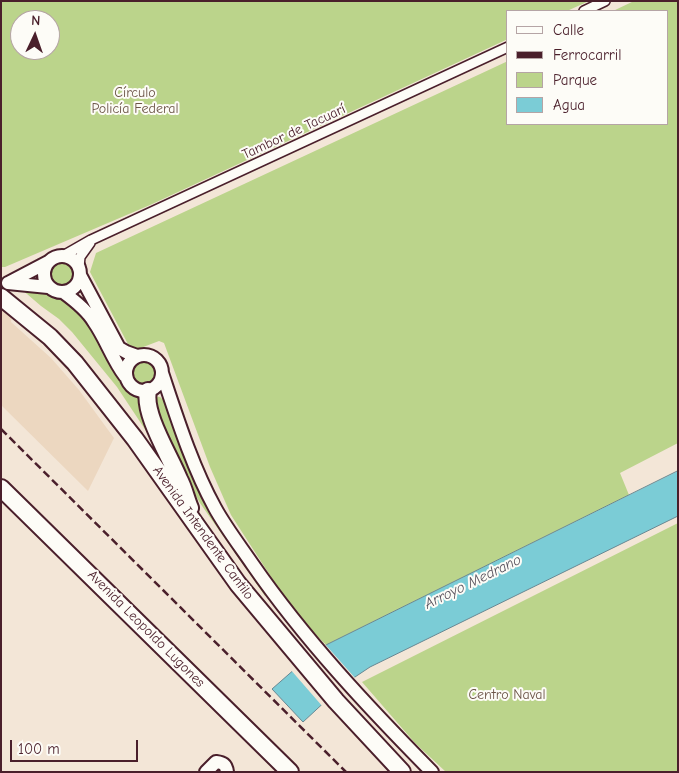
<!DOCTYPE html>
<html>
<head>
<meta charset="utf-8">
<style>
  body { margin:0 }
  #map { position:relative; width:679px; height:773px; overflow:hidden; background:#f3e6d7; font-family:"Comic Neue",sans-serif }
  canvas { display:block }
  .frame { position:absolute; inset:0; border:2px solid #4a1f2b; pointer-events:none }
  .legend { position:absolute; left:506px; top:10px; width:162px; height:115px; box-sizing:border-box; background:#fdfcf7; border:1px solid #b5a4a5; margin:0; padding:6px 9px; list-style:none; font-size:15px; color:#4a1f2b }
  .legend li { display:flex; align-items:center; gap:10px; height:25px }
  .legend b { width:25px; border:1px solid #b5a4a5 }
  .north { position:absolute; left:10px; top:10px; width:50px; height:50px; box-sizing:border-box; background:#fdfcf7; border:1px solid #b5a4a5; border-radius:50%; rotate:3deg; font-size:14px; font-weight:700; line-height:20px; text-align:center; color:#4a1f2b }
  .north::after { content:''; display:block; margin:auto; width:18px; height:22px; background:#4a1f2b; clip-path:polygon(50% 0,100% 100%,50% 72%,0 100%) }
  .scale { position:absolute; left:10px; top:740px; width:128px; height:22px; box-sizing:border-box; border:2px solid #4a1f2b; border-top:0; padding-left:6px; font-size:15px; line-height:18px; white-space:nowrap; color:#4a1f2b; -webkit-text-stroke:4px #fdfcf7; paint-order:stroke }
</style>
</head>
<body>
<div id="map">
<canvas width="679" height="773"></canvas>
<div class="frame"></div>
<ul class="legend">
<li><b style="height:6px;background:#fdfcf7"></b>Calle</li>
<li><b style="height:6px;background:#4a1f2b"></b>Ferrocarril</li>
<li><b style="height:14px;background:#bbd48b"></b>Parque</li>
<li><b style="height:14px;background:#7bccd6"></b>Agua</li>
</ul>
<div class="north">N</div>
<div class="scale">100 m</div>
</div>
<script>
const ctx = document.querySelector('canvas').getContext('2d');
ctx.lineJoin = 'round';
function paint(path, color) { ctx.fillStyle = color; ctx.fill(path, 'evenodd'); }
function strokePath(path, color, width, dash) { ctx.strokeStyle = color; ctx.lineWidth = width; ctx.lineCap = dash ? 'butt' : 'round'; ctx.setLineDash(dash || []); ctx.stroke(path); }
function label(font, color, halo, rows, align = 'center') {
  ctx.font = font + ' "Comic Neue",sans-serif'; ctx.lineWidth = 4; ctx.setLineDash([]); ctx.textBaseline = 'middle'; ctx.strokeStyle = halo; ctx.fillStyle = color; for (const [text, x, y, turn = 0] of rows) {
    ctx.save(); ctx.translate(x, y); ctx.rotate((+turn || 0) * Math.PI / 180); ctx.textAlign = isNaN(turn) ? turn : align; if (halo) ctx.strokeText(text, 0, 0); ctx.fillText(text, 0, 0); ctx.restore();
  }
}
paint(new Path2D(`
  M 1,303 L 13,310 L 11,322 L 51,358 L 79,390 L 114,438 L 88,491 L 1,405 Z`), '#ecd7c0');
paint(new Path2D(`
  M 1,1 L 589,1 L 567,11 L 508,11 L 508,39 L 150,205 L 5,267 L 1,267 ZM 20,20 L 50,20 L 50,50 L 20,50 Z
  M 634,1 L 678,1 L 678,443 L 620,473 L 629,495 L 326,645 L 314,633 L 282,594 L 231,515 L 210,467 L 164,343 L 159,341 L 138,349 L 129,346 L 90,272 L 96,253 L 508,61 L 508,124 L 668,124 L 668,11 L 613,11 Z
  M47 274a14 14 0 1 1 28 0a14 14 0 1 1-28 0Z
  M 20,288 L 45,290 L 70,301 L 97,334 L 123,385 C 128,392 133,395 142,397 L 158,449 L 117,387 L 72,332 L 59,319 L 41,306 Z
  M129 374a14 14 0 1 1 28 0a14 14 0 1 1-28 0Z
  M 154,396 L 160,397 L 166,402 L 236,551 L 266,594 L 265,596 L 200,503 L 182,472 L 150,398 Z
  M 678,523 L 678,772 L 446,772 L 415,743 L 362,682 Z`), '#bbd48b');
const water = new Path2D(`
  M 678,471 L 678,516 L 370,667 L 343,685 L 303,722 L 272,689 L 313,653 L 326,645 Z`);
paint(water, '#7bccd6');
strokePath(water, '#678792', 1);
paint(new Path2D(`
  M 324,643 L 356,679 L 345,686 L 323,707 L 290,669 L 311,651 Z`), '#f3e6d7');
const street = new Path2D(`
  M 584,11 L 605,1
  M 63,256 L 91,240 L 508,47
  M 79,267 L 80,257 L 90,243`);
const secondary = new Path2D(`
  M44 274a18 18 0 1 1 36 0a18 18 0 1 1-36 0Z
  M 80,275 L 119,348 L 126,352 L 137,356
  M 8,283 L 48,262
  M 8,283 L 48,287
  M 63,292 C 74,300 87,310 94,322 C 106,339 112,359 125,376
  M126 373a18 18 0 1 1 36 0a18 18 0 1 1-36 0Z
  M 162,373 C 177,418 192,466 215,508 C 226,528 240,546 253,565 C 305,640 368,707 432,772
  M 206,772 L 216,762 C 223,763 226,764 227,772`);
const highway = new Path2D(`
  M 1,297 L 50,337 L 75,363 L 135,439 L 238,584 L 336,701 L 402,772
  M 148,391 C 143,414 170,456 179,479 C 184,488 186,499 190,508
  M 1,488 L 290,772`);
strokePath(street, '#4a1f2b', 12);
strokePath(secondary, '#4a1f2b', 16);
strokePath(highway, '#4a1f2b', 20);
strokePath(street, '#fdfcf7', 9);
strokePath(secondary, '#fdfcf7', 12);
strokePath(highway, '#fdfcf7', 16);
strokePath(new Path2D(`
  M 1,429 L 346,772`), '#4a1f2b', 2.5, [8, 4]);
label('14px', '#6c5548', '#fdfcf7', [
  ["Círculo",135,93],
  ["Policía Federal",135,109],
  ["Centro Naval",507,695]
]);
label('14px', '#4a1f2b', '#fdfcf7', [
  ["Tambor de Tacuarí",294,132,-25],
  ["Avenida Intendente Cantilo",203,533,54],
  ["Avenida Leopoldo Lugones",146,629,45]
]);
label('italic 15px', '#59535e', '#fdfcf7', [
  ["Arroyo Medrano",473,582,-26]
]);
</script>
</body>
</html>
